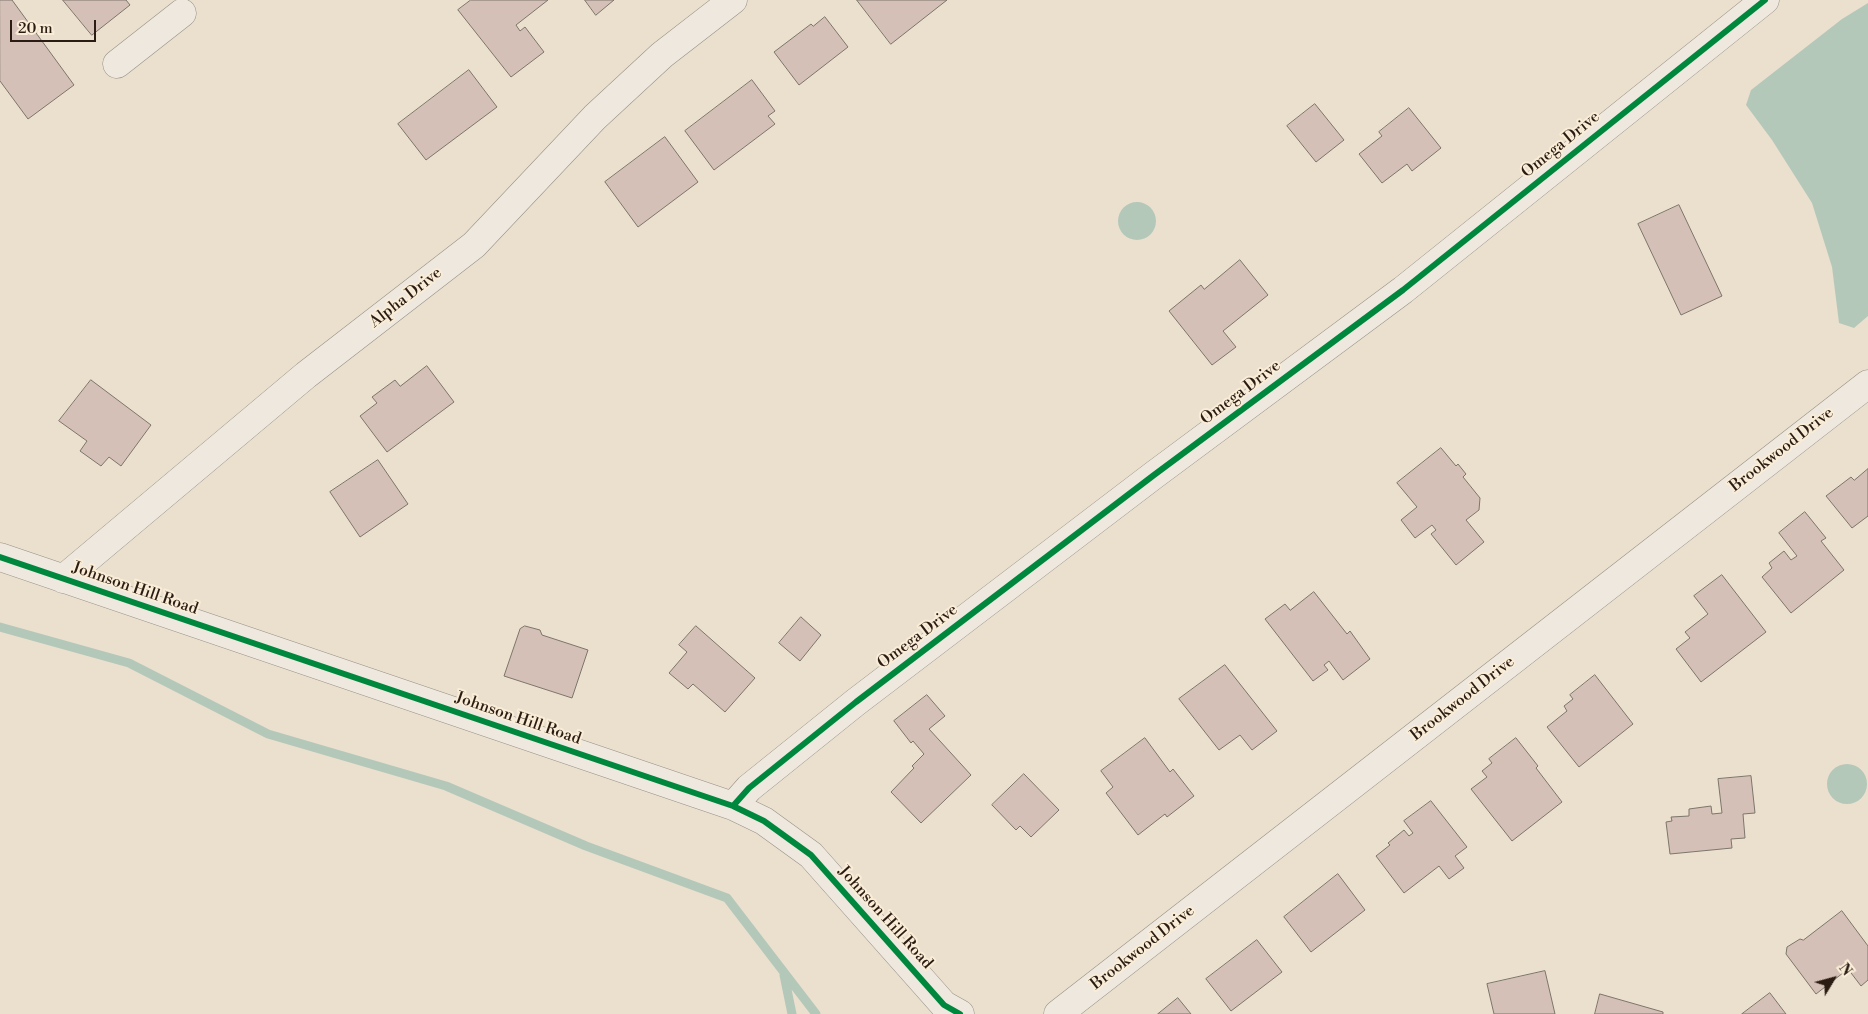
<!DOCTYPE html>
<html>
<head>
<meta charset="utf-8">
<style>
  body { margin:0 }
  #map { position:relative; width:1868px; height:1014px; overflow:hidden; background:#ebe0ce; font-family:"Libre Bodoni",serif }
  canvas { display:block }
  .north { position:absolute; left:1808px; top:954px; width:50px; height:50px; -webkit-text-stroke:4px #faedd7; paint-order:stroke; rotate:53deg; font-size:14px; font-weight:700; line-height:20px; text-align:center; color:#2a1c12 }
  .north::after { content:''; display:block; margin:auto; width:18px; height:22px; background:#2a1c12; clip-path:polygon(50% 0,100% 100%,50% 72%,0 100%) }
  .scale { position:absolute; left:10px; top:20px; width:86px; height:22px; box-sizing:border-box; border:2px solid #2a1c12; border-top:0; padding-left:6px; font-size:15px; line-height:18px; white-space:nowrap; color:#2a1c12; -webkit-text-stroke:4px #faedd7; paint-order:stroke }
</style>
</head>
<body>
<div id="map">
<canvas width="1868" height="1014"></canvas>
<div class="north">N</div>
<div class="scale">20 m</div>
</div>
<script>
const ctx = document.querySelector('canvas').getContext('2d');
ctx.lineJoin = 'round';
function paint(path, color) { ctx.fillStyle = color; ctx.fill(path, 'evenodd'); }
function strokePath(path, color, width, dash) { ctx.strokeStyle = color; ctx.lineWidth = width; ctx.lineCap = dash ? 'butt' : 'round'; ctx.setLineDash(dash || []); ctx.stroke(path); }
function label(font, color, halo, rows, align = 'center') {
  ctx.font = font + ' "Libre Bodoni",serif'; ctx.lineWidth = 4; ctx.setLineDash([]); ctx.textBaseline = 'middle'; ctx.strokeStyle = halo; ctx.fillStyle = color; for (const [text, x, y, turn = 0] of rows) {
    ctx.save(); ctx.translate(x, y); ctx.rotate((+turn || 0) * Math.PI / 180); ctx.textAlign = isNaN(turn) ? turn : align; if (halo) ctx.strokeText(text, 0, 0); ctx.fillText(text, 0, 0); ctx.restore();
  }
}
paint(new Path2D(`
  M 1868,3 L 1868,316 L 1854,328 L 1839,323 L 1832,267 L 1812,203 L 1772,140 L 1746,105 L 1751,90 L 1842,19 Z
  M1118 221a19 19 0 1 1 38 0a19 19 0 1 1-38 0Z
  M1827 784a20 20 0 1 1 40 0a20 20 0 1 1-40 0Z`), '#b4c8ba');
strokePath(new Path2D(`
  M 0,627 L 129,663 L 268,734 L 446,786 L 586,846 L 727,898 L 816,1014
  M 784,975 L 792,1014`), '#b4c8ba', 9);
const building = new Path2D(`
  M 0,0 L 12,0 L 74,85 L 28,119 L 0,81 Z
  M 63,0 L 126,0 L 130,5 L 92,35 Z
  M 471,0 L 548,0 L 516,25 L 520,31 L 525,27 L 544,52 L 511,77 L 458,10 Z
  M 585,0 L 614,0 L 596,15 Z
  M 857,0 L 947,0 L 891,44 Z
  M 825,17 L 848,47 L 799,85 L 774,52 L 811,24 L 813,26 Z
  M 469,70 L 497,107 L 426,160 L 398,124 Z
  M 752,80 L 775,111 L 768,116 L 775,124 L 714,170 L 685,131 Z
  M 1315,104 L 1344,140 L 1316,162 L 1287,126 Z
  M 1409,108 L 1441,148 L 1412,171 L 1407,164 L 1382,183 L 1359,154 L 1382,136 L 1379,132 Z
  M 665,137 L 698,182 L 638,227 L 605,182 Z
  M 1679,205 L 1722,296 L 1681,315 L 1638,224 Z
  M 1240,260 L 1268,295 L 1223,331 L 1236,347 L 1212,365 L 1169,311 L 1201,285 L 1204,289 Z
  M 427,366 L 454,402 L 387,452 L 360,416 L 377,403 L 372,397 L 395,380 L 400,386 Z
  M 91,380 L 151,425 L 121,466 L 109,457 L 101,466 L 80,451 L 87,441 L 59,421 Z
  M 1441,448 L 1456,466 L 1458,464 L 1466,474 L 1463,477 L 1480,498 L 1479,510 L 1466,520 L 1484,542 L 1456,565 L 1431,534 L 1436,530 L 1432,525 L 1415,538 L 1401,520 L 1417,507 L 1397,483 Z
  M 378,460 L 408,504 L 360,537 L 330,492 Z
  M 1868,469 L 1868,516 L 1852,528 L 1826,496 L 1851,477 L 1854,480 Z
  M 1805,512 L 1826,538 L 1821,541 L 1844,570 L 1791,613 L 1762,577 L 1772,568 L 1769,563 L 1784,551 L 1791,560 L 1797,556 L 1779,533 Z
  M 1722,575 L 1766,632 L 1701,682 L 1676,649 L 1690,638 L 1685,632 L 1708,614 L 1694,596 Z
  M 1314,592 L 1347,634 L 1350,631 L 1370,659 L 1343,680 L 1329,661 L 1324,665 L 1328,670 L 1313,681 L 1265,619 L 1285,604 L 1290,610 Z
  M 801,617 L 821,635 L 800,661 L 779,643 Z
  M 525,626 L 540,630 L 542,635 L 588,650 L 572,698 L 504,676 L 520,629 Z
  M 696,626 L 755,678 L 725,712 L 693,684 L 688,689 L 669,673 L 687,652 L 679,645 Z
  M 1225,665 L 1277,731 L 1252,750 L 1240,735 L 1219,750 L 1179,699 Z
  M 1595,675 L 1633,724 L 1579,767 L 1547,727 L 1567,711 L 1564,706 L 1573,699 L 1570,695 Z
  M 927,695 L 945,716 L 929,729 L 971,775 L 921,823 L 891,792 L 914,768 L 912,766 L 924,754 L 913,741 L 911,743 L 894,721 Z
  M 1145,738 L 1170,772 L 1173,769 L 1194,796 L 1167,817 L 1165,814 L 1138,835 L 1106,793 L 1113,787 L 1101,771 Z
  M 1516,738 L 1538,766 L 1536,768 L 1562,802 L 1512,841 L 1471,789 L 1487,777 L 1482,771 L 1492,763 L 1489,759 Z
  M 1024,774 L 1059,810 L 1031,837 L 1020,826 L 1016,830 L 992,805 Z
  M 1751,776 L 1755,813 L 1743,814 L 1745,838 L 1731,839 L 1732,848 L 1670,854 L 1666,822 L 1672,821 L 1671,817 L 1689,816 L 1689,809 L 1711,806 L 1712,814 L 1722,813 L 1718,779 Z
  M 1431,801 L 1467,847 L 1455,856 L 1464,868 L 1449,879 L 1439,866 L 1404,893 L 1376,856 L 1390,845 L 1388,843 L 1404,830 L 1409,836 L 1413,833 L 1404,821 Z
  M 1338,874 L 1365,910 L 1311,952 L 1284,917 Z
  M 1842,911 L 1868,946 L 1868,980 L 1861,986 L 1848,969 L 1816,994 L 1786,954 L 1787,947 L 1800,939 L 1803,940 Z
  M 1257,940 L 1282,972 L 1231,1011 L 1206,979 Z
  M 1545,971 L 1555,1014 L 1494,1014 L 1487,984 Z
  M 1770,993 L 1786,1014 L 1742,1014 Z
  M 1600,994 L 1663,1012 L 1663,1014 L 1595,1014 Z
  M 1178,998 L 1191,1014 L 1158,1014 Z`);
paint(building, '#d4c0b6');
strokePath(building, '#7c756b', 1);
const minor = new Path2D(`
  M 117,64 L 182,13
  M 0,557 L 733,806 L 764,821 L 811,855 L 944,1005 L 960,1014
  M 63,579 L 306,375 L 474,245 L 595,117 L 662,55 L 733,0
  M 733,806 L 749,788 L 856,702 L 1154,475 L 1403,290 L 1765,0
  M 1058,1014 L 1868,384`);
strokePath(minor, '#979084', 29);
strokePath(minor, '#eee8df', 28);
strokePath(new Path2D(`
  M 0,557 L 733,806 L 764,821 L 811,855 L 944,1005 L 960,1014
  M 733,806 L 749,788 L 856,702 L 1154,475 L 1403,290 L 1765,0`), '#00873e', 6);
label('16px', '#2a1c12', '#faedd7', [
  ["Omega Drive",1561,145,-39],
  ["Alpha Drive",406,298,-38],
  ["Omega Drive",1241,393,-37],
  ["Brookwood Drive",1782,450,-38],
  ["Johnson Hill Road",135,589,19],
  ["Omega Drive",918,637,-37],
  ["Brookwood Drive",1463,699,-38],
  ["Johnson Hill Road",518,719,19],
  ["Johnson Hill Road",885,918,48],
  ["Brookwood Drive",1143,948,-38]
]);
</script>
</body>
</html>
